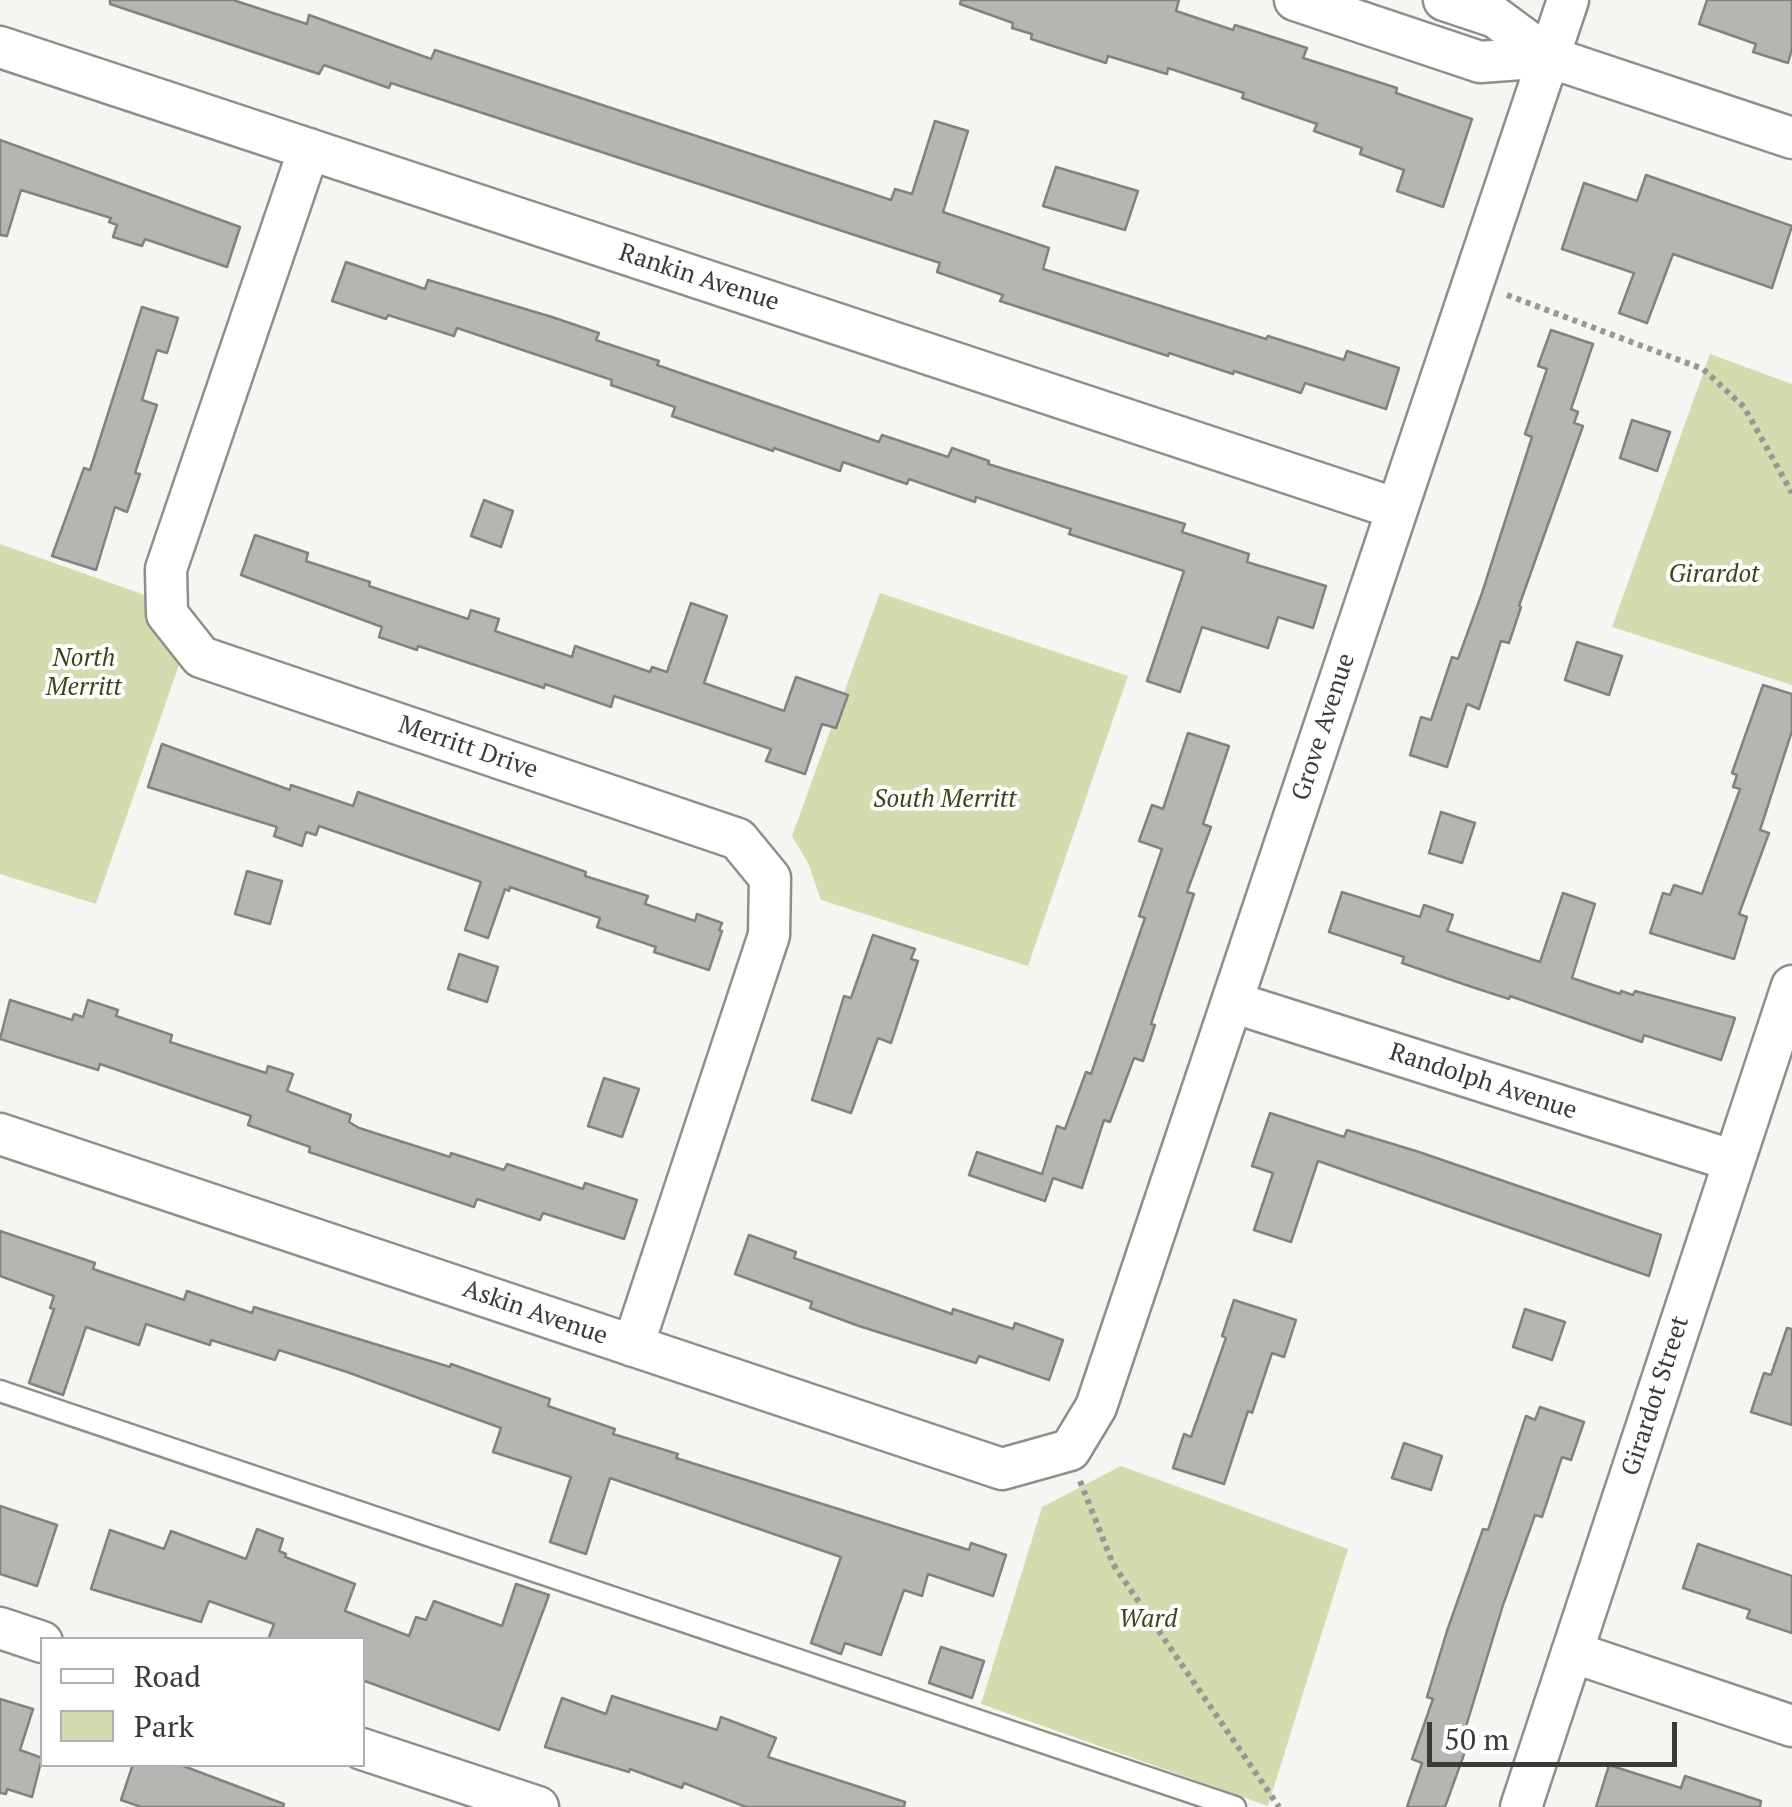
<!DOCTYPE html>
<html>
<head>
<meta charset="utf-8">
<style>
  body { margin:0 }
  #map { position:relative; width:1792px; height:1807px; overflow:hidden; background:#f7f5f2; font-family:"PT Serif",serif }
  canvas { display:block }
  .legend { position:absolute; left:40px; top:1637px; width:325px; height:130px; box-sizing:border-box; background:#fff; border:2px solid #b1b0b0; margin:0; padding:12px 18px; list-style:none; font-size:30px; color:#3b3a39 }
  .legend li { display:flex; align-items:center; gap:20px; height:50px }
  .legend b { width:50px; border:2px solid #b1b0b0 }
  .scale { position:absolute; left:1427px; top:1722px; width:250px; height:45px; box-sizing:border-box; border:5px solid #3b3a39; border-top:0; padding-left:12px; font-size:30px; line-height:35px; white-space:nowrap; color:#3b3a39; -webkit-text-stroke:8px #fff; paint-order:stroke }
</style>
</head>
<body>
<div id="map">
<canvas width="1792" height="1807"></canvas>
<ul class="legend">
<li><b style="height:12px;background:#fff"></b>Road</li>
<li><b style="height:28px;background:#d3dcae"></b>Park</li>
</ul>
<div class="scale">50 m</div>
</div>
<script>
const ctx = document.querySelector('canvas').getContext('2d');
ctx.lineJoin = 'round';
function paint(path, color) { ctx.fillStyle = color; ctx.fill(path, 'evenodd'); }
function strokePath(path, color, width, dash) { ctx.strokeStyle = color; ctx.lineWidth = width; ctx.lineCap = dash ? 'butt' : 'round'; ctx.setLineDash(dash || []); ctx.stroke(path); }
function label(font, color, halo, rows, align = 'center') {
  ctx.font = font + ' "PT Serif",serif'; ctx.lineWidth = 8; ctx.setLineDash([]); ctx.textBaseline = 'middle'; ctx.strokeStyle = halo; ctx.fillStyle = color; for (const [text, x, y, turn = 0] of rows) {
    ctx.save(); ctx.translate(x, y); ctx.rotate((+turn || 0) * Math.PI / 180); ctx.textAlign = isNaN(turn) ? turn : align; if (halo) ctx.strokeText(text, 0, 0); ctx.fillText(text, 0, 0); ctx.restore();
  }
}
paint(new Path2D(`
  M 1710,354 L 1792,384 L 1792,685 L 1612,627 Z
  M 0,544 L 145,595 L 161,637 L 180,662 L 96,904 L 0,874 Z
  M 880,593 L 1128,676 L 1028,966 L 821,900 L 808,863 L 792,836 Z
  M 1121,1466 L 1348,1549 L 1268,1806 L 981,1704 L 1042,1507 Z`), '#d3dcae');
const building = new Path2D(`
  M 110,0 L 233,0 L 307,24 L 309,15 L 431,59 L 435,50 L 891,200 L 895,189 L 912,194 L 935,121 L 968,131 L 943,212 L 1049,248 L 1043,269 L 1266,339 L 1268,336 L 1344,360 L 1347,351 L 1399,368 L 1386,409 L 1305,383 L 1301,393 L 1234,371 L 1233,374 L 1169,353 L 1168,356 L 1000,301 L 1003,295 L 937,272 L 940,263 L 391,83 L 389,88 L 324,65 L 319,74 L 110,4 Z
  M 961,0 L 1179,0 L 1176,11 L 1233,30 L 1235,25 L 1307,48 L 1303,58 L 1397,88 L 1396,93 L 1472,119 L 1443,207 L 1397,191 L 1404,170 L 1360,154 L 1362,148 L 1314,131 L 1317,124 L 1242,98 L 1244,93 L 1168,68 L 1167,74 L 1108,56 L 1106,63 L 1031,39 L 1032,34 L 1012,28 L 1013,23 L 960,4 Z
  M 1707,0 L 1792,0 L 1792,49 L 1788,63 L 1753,52 L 1756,44 L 1699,24 Z
  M 0,140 L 240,227 L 227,267 L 145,239 L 142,246 L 113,237 L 117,225 L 109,222 L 111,218 L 21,190 L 7,236 L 0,235 Z
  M 1056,167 L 1138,191 L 1125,230 L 1043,206 Z
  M 1646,175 L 1792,226 L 1772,288 L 1673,254 L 1647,323 L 1619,313 L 1634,273 L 1562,249 L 1584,183 L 1637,201 Z
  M 346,262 L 425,289 L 428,280 L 552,317 L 599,333 L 596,340 L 659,361 L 657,365 L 879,442 L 882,435 L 948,457 L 952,448 L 989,461 L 988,464 L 1185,524 L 1182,532 L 1249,554 L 1247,562 L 1326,586 L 1313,628 L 1278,617 L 1268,648 L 1202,627 L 1180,692 L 1147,681 L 1184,571 L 1069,534 L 1071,529 L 976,497 L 975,502 L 909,479 L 907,484 L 843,462 L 840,471 L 774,448 L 773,451 L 672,416 L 675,407 L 611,385 L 612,380 L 457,328 L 454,336 L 388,315 L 386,319 L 332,301 Z
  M 142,307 L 178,318 L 167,353 L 157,350 L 142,400 L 157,405 L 135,473 L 140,474 L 127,512 L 115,507 L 96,570 L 52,556 L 84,468 L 90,470 Z
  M 1551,330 L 1593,344 L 1571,409 L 1578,412 L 1574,423 L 1583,426 L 1519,606 L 1521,607 L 1509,643 L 1501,641 L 1479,709 L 1467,704 L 1447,767 L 1410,755 L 1421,717 L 1431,720 L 1452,657 L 1458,659 L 1482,593 L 1532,437 L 1525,434 L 1547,369 L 1538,366 Z
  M 1632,420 L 1670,432 L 1657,471 L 1620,458 Z
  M 484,500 L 513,511 L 501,547 L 471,536 Z
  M 255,535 L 308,553 L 306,561 L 370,582 L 369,586 L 468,619 L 471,610 L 499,619 L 495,631 L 572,657 L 575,646 L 650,672 L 652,667 L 667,672 L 691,603 L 727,616 L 704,683 L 784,711 L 796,677 L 848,695 L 836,728 L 822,724 L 805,774 L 766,761 L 771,749 L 614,696 L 611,707 L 545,684 L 544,688 L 418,646 L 417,650 L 379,637 L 382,627 L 241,575 Z
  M 1577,642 L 1622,656 L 1609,695 L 1565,680 Z
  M 1763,685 L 1792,694 L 1792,731 L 1760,830 L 1769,833 L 1739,914 L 1747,917 L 1734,959 L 1650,933 L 1663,893 L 1670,895 L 1674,885 L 1702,894 L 1740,789 L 1733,787 L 1737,775 L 1732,773 Z
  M 1188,733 L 1229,746 L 1203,824 L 1211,827 L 1187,892 L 1194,894 L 1151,1024 L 1155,1025 L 1143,1061 L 1134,1058 L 1110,1122 L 1104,1120 L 1082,1188 L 1053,1178 L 1045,1201 L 969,1175 L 977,1152 L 1042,1174 L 1057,1126 L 1065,1129 L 1086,1072 L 1091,1074 L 1145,918 L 1139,916 L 1162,849 L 1139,841 L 1152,805 L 1163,809 Z
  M 162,744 L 290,790 L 291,785 L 353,806 L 358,792 L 586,872 L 585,876 L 648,896 L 645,904 L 695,921 L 697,914 L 722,923 L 719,930 L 722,931 L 709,970 L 654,952 L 656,947 L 597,927 L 600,918 L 510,887 L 509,891 L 505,889 L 488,938 L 465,930 L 481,882 L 319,826 L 316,835 L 306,832 L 302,846 L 274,836 L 277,827 L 148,787 Z
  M 1441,812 L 1475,823 L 1462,863 L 1429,853 Z
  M 247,871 L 282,881 L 270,924 L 235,914 Z
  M 1342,892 L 1420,917 L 1424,905 L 1453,915 L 1447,931 L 1540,962 L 1563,893 L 1595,904 L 1572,978 L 1620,994 L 1621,991 L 1633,995 L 1635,991 L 1735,1018 L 1721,1060 L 1644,1035 L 1642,1042 L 1510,996 L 1509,999 L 1472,987 L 1402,963 L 1404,957 L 1329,932 Z
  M 873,935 L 915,949 L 911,959 L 918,961 L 891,1043 L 878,1038 L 851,1113 L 812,1100 L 844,996 L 851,998 Z
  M 459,954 L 498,967 L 487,1002 L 448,989 Z
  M 10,1000 L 72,1020 L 74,1014 L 83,1017 L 88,1000 L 118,1010 L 116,1016 L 172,1035 L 170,1042 L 266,1073 L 268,1066 L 293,1074 L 287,1091 L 351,1115 L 349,1122 L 359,1128 L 450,1157 L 451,1153 L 504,1170 L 507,1164 L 583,1189 L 585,1183 L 637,1200 L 624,1239 L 543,1213 L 540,1220 L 477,1199 L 474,1207 L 309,1152 L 310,1147 L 248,1125 L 251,1116 L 100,1064 L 98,1070 L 0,1039 Z
  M 604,1078 L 639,1089 L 622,1137 L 588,1126 Z
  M 1270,1113 L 1344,1137 L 1347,1130 L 1419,1152 L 1661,1235 L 1649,1276 L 1318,1161 L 1291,1242 L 1254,1230 L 1273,1173 L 1252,1166 Z
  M 0,1231 L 95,1263 L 93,1269 L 184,1300 L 187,1291 L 252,1313 L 254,1307 L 450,1367 L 451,1364 L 550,1399 L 548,1406 L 615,1429 L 613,1434 L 678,1454 L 676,1458 L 969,1550 L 971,1543 L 1006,1555 L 993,1596 L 928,1574 L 922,1596 L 904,1590 L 881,1655 L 845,1643 L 841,1654 L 811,1643 L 841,1557 L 610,1478 L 586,1554 L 550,1542 L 571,1477 L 493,1452 L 501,1428 L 347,1372 L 279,1350 L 275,1360 L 211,1340 L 210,1345 L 146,1324 L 139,1345 L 86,1327 L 63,1395 L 29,1383 L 54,1309 L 50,1308 L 54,1296 L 0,1276 Z
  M 749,1235 L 796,1252 L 794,1258 L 952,1314 L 953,1309 L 1013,1329 L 1015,1323 L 1063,1340 L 1049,1380 L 979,1356 L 976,1363 L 859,1326 L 810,1308 L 812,1302 L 735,1274 Z
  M 1234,1300 L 1296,1320 L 1284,1357 L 1272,1353 L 1252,1413 L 1248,1411 L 1224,1484 L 1173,1468 L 1184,1434 L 1191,1437 L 1226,1338 L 1222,1336 Z
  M 1525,1309 L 1565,1322 L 1552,1360 L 1513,1347 Z
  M 1787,1328 L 1792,1329 L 1792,1425 L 1751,1412 L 1764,1373 L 1771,1375 Z
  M 1540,1407 L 1584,1422 L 1571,1460 L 1562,1457 L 1542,1517 L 1535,1515 L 1503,1605 L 1464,1733 L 1471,1735 L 1445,1807 L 1407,1807 L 1422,1763 L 1412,1759 L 1433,1699 L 1427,1697 L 1447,1631 L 1483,1529 L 1488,1530 L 1526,1416 L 1535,1420 Z
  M 1404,1443 L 1442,1456 L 1431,1490 L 1392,1478 Z
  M 0,1506 L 57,1525 L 37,1586 L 0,1574 Z
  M 257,1529 L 283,1539 L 279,1551 L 286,1554 L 285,1557 L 355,1584 L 345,1611 L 409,1636 L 416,1617 L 426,1620 L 434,1601 L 502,1626 L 516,1584 L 549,1595 L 499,1730 L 362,1680 L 362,1640 L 268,1640 L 274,1624 L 209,1601 L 201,1622 L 91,1589 L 110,1530 L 164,1549 L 171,1531 L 246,1559 Z
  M 1698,1544 L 1792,1576 L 1792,1633 L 1747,1618 L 1750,1610 L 1683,1588 Z
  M 941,1647 L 984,1661 L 972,1698 L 929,1683 Z
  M 612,1696 L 717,1730 L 721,1717 L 776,1738 L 768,1757 L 905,1802 L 904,1807 L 746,1807 L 684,1783 L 682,1788 L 630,1769 L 629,1772 L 545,1747 L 562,1698 L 606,1714 Z
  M 0,1699 L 33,1709 L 20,1750 L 42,1758 L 32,1797 L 7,1789 L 6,1794 L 0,1793 Z
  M 133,1764 L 178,1764 L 284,1804 L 283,1807 L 141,1807 L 121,1800 Z
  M 1609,1765 L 1681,1788 L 1685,1776 L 1761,1801 L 1760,1807 L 1596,1807 Z`);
paint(building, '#b7b5b2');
strokePath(building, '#84827f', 2.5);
const service = new Path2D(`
  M 0,1391 L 1235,1807`);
const minor = new Path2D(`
  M 1295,0 L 1480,62 L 1549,57
  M 1444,0 L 1495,17 L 1549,57 L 1792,138
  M 0,47 L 1397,509
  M 309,149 L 166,569 L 167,614 L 201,657 L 738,839 L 770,878 L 769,935 L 633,1346
  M 1232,1002 L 1734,1161
  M 0,1134 L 1002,1469 L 1070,1450 L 1096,1407 L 1568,0
  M 0,1628 L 42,1642
  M 1572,1652 L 1792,1726
  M 362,1749 L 538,1807
  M 1521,1807 L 1792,986`);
strokePath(service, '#908e8b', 25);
strokePath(minor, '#908e8b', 45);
strokePath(new Path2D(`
  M 1507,295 L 1703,369 L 1744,407 L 1792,493
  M 1080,1481 L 1113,1564 L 1279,1807`), '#999795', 6, [5, 5]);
strokePath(service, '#fff', 20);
strokePath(minor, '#fff', 40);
label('25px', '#3b3a39', '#fff', [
  ["Rankin Avenue",699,278,18],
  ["Grove Avenue",1324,727,-72],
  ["Merritt Drive",468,748,19],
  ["Randolph Avenue",1483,1082,18],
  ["Askin Avenue",535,1313,19],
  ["Girardot Street",1656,1396,-72]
]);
label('italic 25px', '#3f4514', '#fff', [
  ["Girardot",1714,575],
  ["North",84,659],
  ["Merritt",84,688],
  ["South Merritt",945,800],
  ["Ward",1148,1620]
]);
</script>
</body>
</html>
